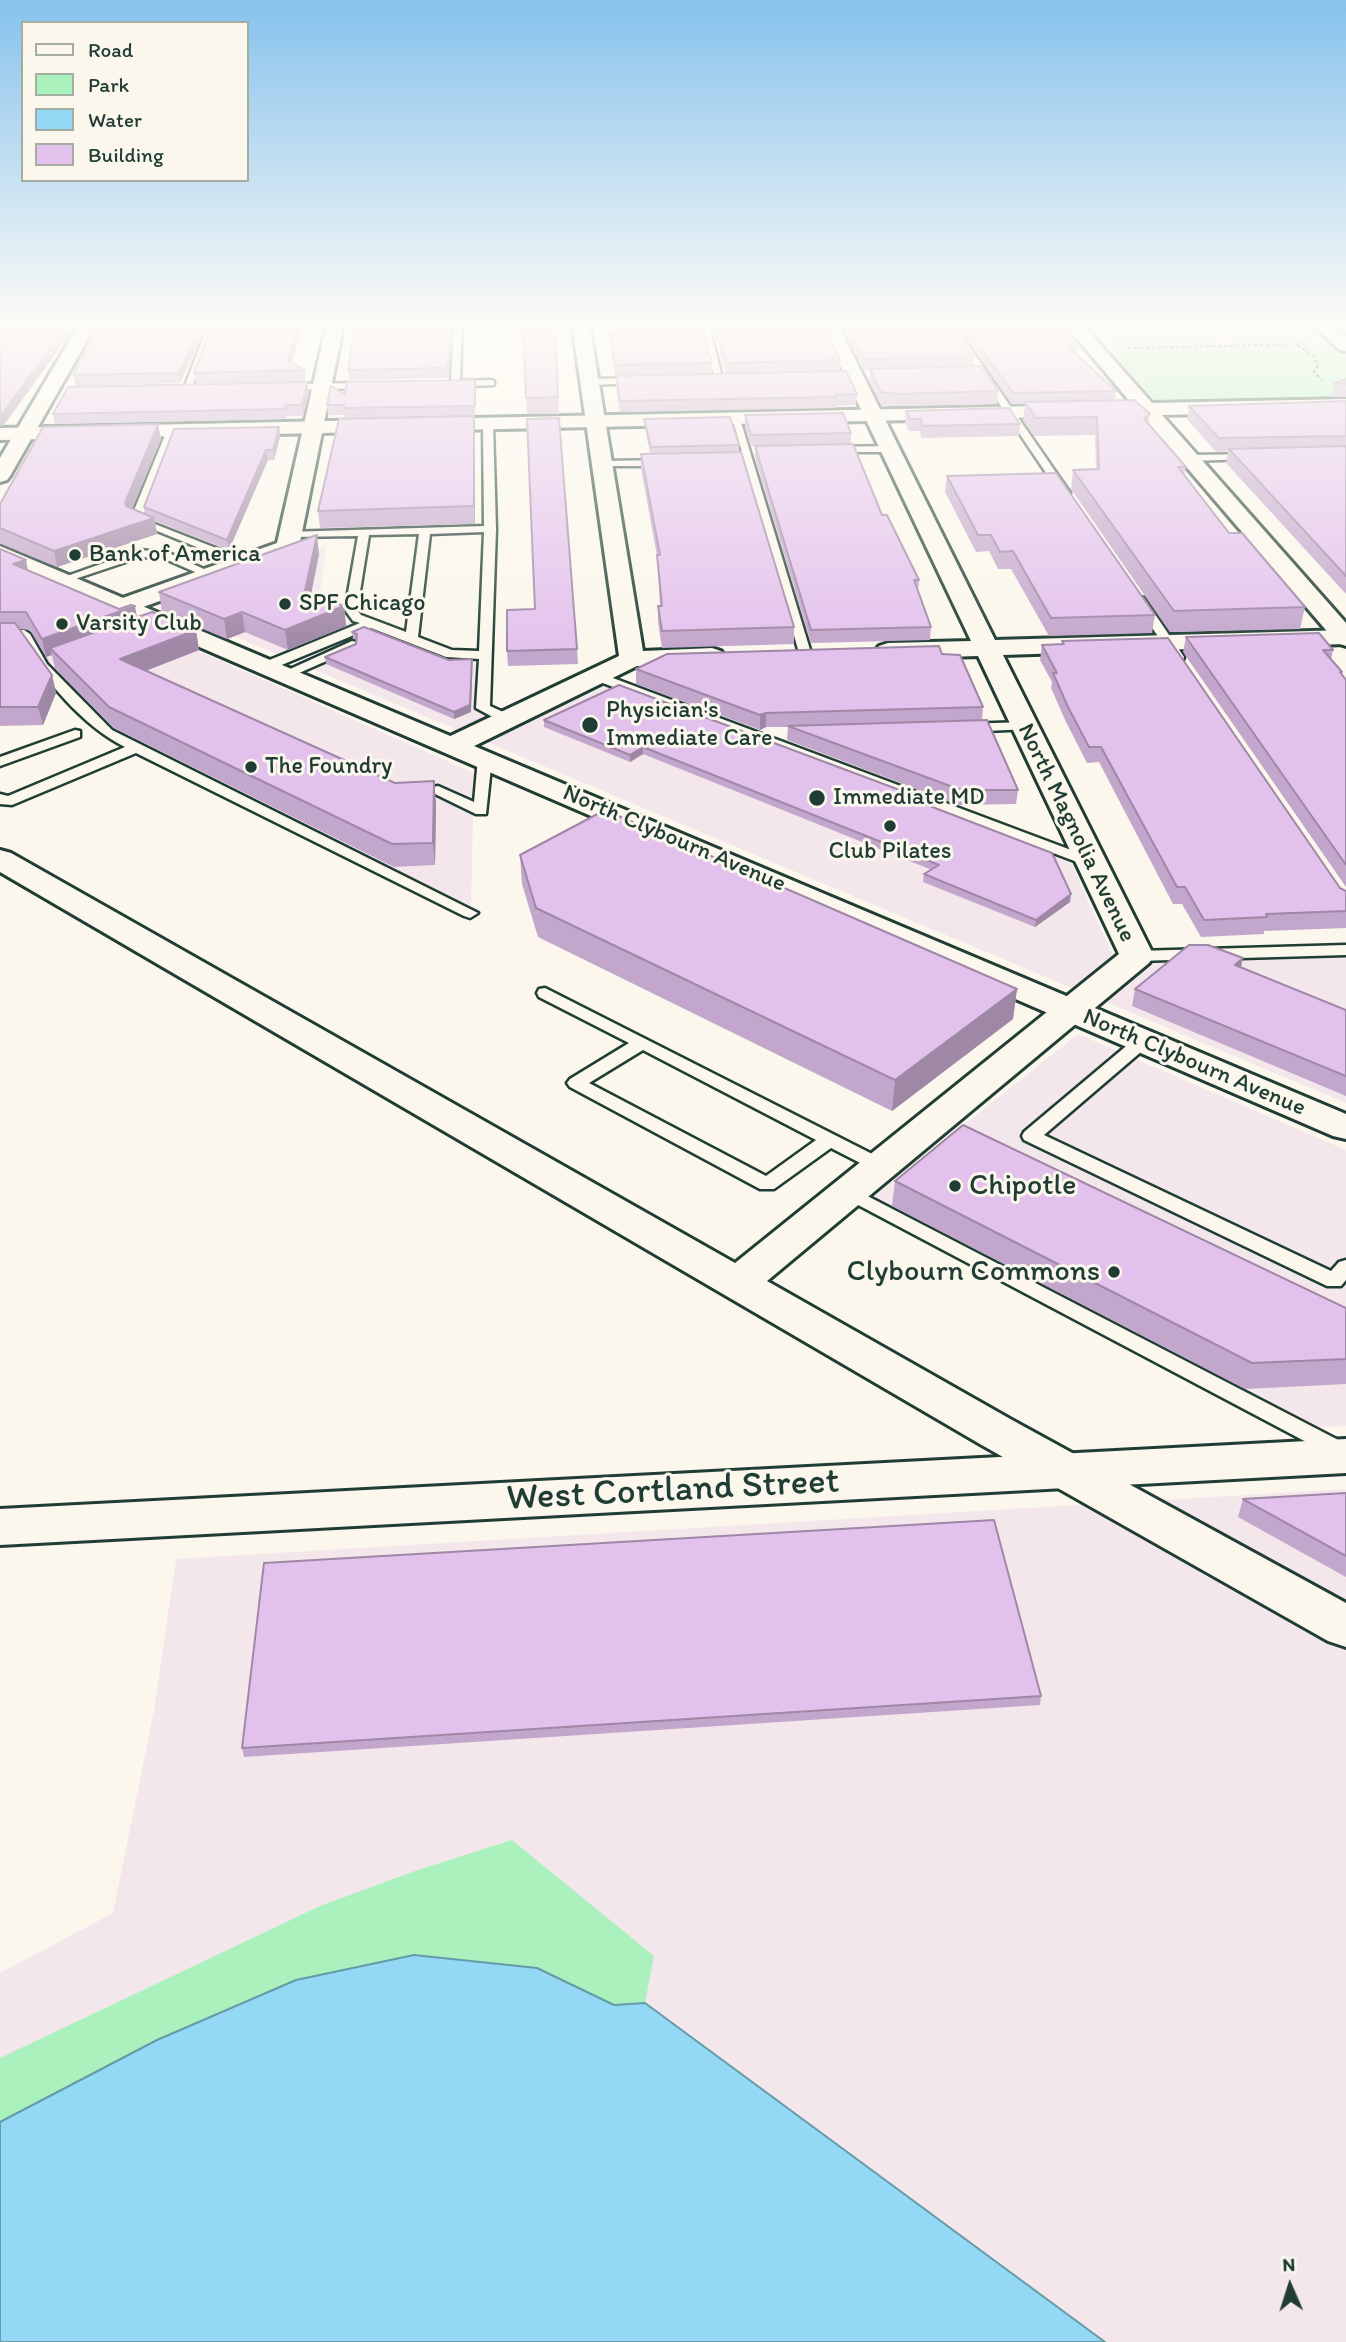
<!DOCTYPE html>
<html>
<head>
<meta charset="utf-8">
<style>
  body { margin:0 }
  #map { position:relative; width:1346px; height:2342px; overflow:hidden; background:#fbf7ec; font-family:Itim,sans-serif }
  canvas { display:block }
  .legend { position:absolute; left:21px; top:21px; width:228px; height:161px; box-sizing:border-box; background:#fbf7ec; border:2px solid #a3ada2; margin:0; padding:9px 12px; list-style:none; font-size:21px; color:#1f3d34 }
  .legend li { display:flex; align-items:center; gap:14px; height:35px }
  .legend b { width:35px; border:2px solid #a3ada2 }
  .north { position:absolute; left:1255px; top:2251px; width:70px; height:70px; -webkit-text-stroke:5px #fbf7ec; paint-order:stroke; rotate:357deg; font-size:19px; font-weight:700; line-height:28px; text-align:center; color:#1f3d34 }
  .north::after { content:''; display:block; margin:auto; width:24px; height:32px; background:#1f3d34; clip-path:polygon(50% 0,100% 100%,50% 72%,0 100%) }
</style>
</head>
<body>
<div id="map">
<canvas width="1346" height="2342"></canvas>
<ul class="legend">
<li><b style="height:9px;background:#fbf7ec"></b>Road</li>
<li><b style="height:19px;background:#abf1bd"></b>Park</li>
<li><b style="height:19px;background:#93d8f4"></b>Water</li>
<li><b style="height:19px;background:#e3c1ed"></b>Building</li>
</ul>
<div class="north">N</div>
</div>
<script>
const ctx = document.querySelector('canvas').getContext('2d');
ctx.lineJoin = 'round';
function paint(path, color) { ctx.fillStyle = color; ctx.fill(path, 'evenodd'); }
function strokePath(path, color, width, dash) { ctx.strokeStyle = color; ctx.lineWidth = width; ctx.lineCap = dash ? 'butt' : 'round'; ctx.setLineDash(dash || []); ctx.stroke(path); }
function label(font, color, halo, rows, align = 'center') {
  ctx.font = font + ' Itim,sans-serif'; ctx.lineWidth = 6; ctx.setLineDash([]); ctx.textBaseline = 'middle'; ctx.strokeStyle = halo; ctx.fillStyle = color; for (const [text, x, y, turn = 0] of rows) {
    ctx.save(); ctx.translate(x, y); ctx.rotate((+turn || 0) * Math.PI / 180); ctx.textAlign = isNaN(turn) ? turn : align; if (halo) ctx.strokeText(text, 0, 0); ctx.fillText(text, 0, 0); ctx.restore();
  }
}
paint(new Path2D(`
  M 1086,323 L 1305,323 L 1330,344 L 1109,349 Z
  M 326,546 L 318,610 L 450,664 L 478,663 L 478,700 L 533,720 L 607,685 L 1071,863 L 1113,955 L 1346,953 L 1346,1103 L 160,605 Z
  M 0,563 L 474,773 L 471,906 L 113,734 L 0,631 Z
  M 1078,1034 L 1346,1150 L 1346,1426 L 1298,1428 L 867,1202 Z
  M 1346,1489 L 1346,2342 L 1105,2342 L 645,2003 L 157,2040 L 0,2122 L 0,1973 L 113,1913 L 154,1710 L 176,1559 Z`), '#f4e7ec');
paint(new Path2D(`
  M 1137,330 L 1144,333 L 1206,334 L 1213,336 L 1216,341 L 1201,342 L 1203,345 L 1119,347 L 1110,333 Z
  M 1295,331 L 1307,341 L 1240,342 L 1229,332 Z
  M 1330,344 L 1346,357 L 1346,401 L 1159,405 L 1109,349 Z
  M 512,1840 L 654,1956 L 645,2003 L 614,2005 L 537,1968 L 157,2040 L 0,2122 L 0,2058 L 320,1906 L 412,1872 Z`), '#abf1bd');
const water = new Path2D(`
  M 414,1955 L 537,1968 L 614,2005 L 645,2003 L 1105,2342 L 0,2342 L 0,2122 L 157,2040 L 296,1980 Z`);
paint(water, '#93d8f4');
strokePath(water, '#659aa7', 2);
const service = new Path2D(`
  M 209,323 L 217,323 L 191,389 L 183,391 Z
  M 454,323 L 462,323 L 460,381 L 491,380 L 494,381 L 494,385 L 450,387 L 445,384 L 451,381 Z
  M 700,323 L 708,323 L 723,381 L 715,379 Z
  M 945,323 L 953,323 L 1070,493 L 1069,495 L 1061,495 Z
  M 646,378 L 648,380 L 643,383 L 589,385 L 584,382 L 589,379 Z
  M 374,383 L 376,385 L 371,388 L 282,390 L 277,387 L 282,384 Z
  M 732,417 L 740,419 L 811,653 L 809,656 L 805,657 L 799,653 Z
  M 488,421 L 493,424 L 496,529 L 490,706 L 512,716 L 512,722 L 502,722 L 476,708 L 479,659 L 446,657 L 371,628 L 272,669 L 262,669 L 262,663 L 360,623 L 353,621 L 345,610 L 358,536 L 291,537 L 287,536 L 287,532 L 484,526 L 483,424 ZM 484,532 L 479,651 L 452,650 L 418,637 L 430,534 ZM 419,534 L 406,632 L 361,615 L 357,610 L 369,535 Z
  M 168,428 L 176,430 L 142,519 L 249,561 L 249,565 L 241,565 L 130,520 Z
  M 830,447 L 889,446 L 894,449 L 889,452 L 826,452 L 825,450 Z
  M 1258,454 L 1259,456 L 1254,459 L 1189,461 L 1184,458 L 1189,455 Z
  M 602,461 L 666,460 L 671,463 L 666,466 L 598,466 L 597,464 Z
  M 140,550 L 169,553 L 217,575 L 211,579 L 163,558 L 141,557 L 66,582 L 56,580 Z
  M 1140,597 L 1144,598 L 1184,657 L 1183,660 L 1178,661 L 1172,657 L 1134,601 Z
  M 24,630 L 30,634 L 47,664 L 112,730 L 478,913 L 470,918 L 464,916 L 136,753 L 12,805 L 0,804 L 0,794 L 8,796 L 125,747 C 83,726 43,679 20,638 L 0,639 L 0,631 Z
  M 352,641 L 356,642 L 356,648 L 290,677 L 285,678 L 279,674 Z
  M 597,672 L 1095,859 L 1098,862 L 1090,867 L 1085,865 L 592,679 L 592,673 Z
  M 1024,722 L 1029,723 L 1029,729 L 965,732 L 958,728 L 965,724 Z
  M 75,730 L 80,731 L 80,737 L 0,766 L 0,757 Z
  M 485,754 L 492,758 L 486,814 L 476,814 L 433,793 L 431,790 L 433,787 L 438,786 L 474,802 L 478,758 Z
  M 1346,945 L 1346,955 L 1137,961 L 1129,956 L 1137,951 Z
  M 545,988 L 888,1162 L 891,1166 L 888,1170 L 874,1170 L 831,1148 L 774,1189 L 760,1189 L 570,1087 L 567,1083 L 570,1079 L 629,1043 L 539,997 L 537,993 L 539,989 ZM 643,1050 L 816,1140 L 766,1176 L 589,1083 Z
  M 1143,1036 L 1149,1037 L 1152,1041 L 1149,1045 L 1044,1135 L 1331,1271 L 1339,1262 L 1346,1260 L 1346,1280 L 1341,1286 L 1327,1286 L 1024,1140 L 1022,1136 L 1024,1132 L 1137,1037 Z
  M 850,1187 L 1346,1444 L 1346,1463 L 843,1197 L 840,1193 L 843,1189 Z`);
const minor = new Path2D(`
  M 80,323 L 97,323 L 10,476 L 7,480 L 0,482 L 0,458 Z
  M 327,323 L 344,323 L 299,547 L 296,552 L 132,611 L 123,613 L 114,611 L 111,606 L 114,601 L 277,543 Z
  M 572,323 L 589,323 L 643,651 L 712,648 L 721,651 L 725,656 L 721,661 L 712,664 L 637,666 L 464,751 L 454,753 L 444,751 L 440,745 L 444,739 L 619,656 Z
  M 820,323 L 837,323 L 995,640 L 1346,630 L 1346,644 L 1003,655 L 1154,956 L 1149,963 L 767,1281 L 1012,1420 L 1346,1603 L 1346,1647 L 1328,1641 L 980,1444 L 0,872 L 0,850 L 11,853 L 735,1263 L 1119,954 L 978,656 L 888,659 L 879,656 L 875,651 L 879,646 L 888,643 L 971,641 Z
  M 1310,323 L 1329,323 L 1346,337 L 1346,351 L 1340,350 Z`);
const tertiary = new Path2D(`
  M 1064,323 L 1081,323 L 1152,403 L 1346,399 L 1346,411 L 1162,415 L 1346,623 L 1346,646 L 1337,643 L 1142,415 L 0,440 L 0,428 L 1132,404 Z`);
const secondary = new Path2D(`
  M 0,546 L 1346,1114 L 1346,1139 L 1333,1136 L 0,561 Z
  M 1346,1439 L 1346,1473 L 0,1545 L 0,1509 Z`);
strokePath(service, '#1f3d34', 5);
strokePath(minor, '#1f3d34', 6);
strokePath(tertiary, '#1f3d34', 6);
strokePath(secondary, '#1f3d34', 6);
strokePath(new Path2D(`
  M 1297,345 L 1314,356 L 1318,365 L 1314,372 L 1322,380
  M 1128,348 L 1305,344`), '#1f3d34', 2, [3.5, 2.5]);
paint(service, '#fbf7ec');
paint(minor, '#fbf7ec');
paint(tertiary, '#fbf7ec');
paint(secondary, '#fbf7ec');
paint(new Path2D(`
  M 208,323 L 180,383 L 76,386 L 73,375 L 91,343 L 89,342 L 87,332 Z
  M 214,323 L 325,323 L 324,325 L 304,325 L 291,363 L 305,370 L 306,381 L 196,383 L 194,373 Z
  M 346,323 L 453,323 L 449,378 L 349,380 L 348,370 L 355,324 L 346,324 Z
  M 523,323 L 555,323 L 559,414 L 527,414 Z
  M 614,323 L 700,323 L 712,363 L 712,373 L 615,376 L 610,344 L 610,334 L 616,334 Z
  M 711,323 L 823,323 L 840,360 L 840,371 L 726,373 Z
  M 840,323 L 950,323 L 973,357 L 972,366 L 998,391 L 997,404 L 896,406 L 881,405 L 869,381 L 870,370 L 863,370 Z
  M 955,323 L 1057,323 L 1077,347 L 1076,355 L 1116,391 L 1115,400 L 1150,414 L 1148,423 L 1186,467 L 1184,475 L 1229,533 L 1305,607 L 1300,629 L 1170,632 L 1071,489 L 1073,470 L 1096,469 L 1095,435 L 1034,436 L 1023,420 L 1025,404 L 1012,404 Z
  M 1148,323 L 1312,323 L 1311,327 L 1155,330 Z
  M 1333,323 L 1346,323 L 1346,327 L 1338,327 Z
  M 616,376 L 857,394 L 856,405 L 835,406 L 835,408 L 620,412 L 616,387 Z
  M 1346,379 L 1346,397 L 1331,397 L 1334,384 Z
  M 475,389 L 475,415 L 345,418 L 344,415 L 328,415 L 327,405 L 345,394 Z
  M 309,393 L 303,416 L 287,416 L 286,419 L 55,424 L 53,414 Z
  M 1346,401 L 1346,594 L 1226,463 L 1228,451 L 1216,452 L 1187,419 L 1189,406 Z
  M 906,411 L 1020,424 L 1019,436 L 921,438 L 920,431 L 909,431 L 905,423 Z
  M 745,415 L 851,433 L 851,444 L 751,446 L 745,426 Z
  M 644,419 L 739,445 L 739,452 L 794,627 L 794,644 L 662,648 L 658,622 L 658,606 L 660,606 L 657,556 L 641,469 L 641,454 L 650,454 L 645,429 Z
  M 158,424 L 161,439 L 132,509 L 145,514 L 144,507 L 279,427 L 280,437 L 274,460 L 268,460 L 229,550 L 155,521 L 157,534 L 57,567 L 1,544 L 0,544 L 0,504 Z
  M 475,432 L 475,524 L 320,528 L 318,511 Z
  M 755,446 L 882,515 L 919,580 L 918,592 L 931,627 L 930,640 L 811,643 L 755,458 Z
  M 947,476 L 1155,615 L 1152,633 L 1049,636 L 1011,569 L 998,569 L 989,551 L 976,552 L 945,492 Z
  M 0,549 L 28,570 L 137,617 L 196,630 L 199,650 L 146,671 L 436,802 L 435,865 L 394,867 L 114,728 L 55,668 L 52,655 L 46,657 L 30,630 L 19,629 L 52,675 L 56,693 L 43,725 L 0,726 Z
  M 319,554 L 311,593 L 344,606 L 346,626 L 288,650 L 245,632 L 227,639 L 162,612 L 159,592 Z
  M 352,632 L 449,660 L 472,659 L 471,712 L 454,719 L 326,664 L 325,657 L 356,644 L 357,640 L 353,638 Z
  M 1186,637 L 1333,650 L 1331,660 L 1342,672 L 1341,675 L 1346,680 L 1346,887 L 1183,652 Z
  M 1062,641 L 1340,888 L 1346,891 L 1346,928 L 1264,931 L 1264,934 L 1201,937 L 1182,904 L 1173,904 L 1099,762 L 1087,763 L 1066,722 L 1051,688 L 1052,682 L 1040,660 L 1042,645 L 1062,644 Z
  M 577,649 L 578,664 L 508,666 L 507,651 Z
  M 942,654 L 983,707 L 982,720 L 1018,790 L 1016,804 L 959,805 L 787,740 L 788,727 L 766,727 L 760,730 L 636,684 L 636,669 Z
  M 544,720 L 921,798 L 920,802 L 1070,902 L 1035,927 L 923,882 L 924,874 L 932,870 L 643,754 L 630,762 L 544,727 Z
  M 520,855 L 1017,989 L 1013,1019 L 892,1111 L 538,937 L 522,884 Z
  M 1241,968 L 1346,1010 L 1346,1096 L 1132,1006 L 1135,989 Z
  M 895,1181 L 1346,1308 L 1346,1384 L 1245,1389 L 892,1206 Z
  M 1346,1493 L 1346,1577 L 1238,1517 L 1243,1499 Z
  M 1041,1696 L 1040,1705 L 244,1757 L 242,1748 Z`), '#c3a6cc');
paint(new Path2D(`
  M 69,323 L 78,323 L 4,425 L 0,426 L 0,414 Z
  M 202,323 L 208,323 L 180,383 L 179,373 Z
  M 300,323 L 304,323 L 304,325 L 288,371 L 287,360 Z
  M 451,323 L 453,323 L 449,378 L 448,368 Z
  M 307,382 L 309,393 L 303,416 L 302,405 Z
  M 474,416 L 475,432 L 475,524 L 474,506 Z
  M 158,424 L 161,439 L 128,519 L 125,503 Z
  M 279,427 L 280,437 L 274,460 L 273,450 Z
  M 266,450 L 268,460 L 229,550 L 227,540 Z
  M 154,518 L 157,534 L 57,567 L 54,551 Z
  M 317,535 L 319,554 L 308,610 L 305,591 Z
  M 26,560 L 29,577 L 13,564 Z
  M 135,606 L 138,623 L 50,648 L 52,655 L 46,657 L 42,639 Z
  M 344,606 L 346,626 L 288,650 L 285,630 Z
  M 242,612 L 245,632 L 227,639 L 224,619 Z
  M 196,630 L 199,650 L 124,679 L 120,659 Z
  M 472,659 L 471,712 L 454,719 L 454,712 Z
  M 52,675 L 56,693 L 43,725 L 38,707 Z
  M 766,713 L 766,727 L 760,730 L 760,715 Z
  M 643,747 L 643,754 L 630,762 L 630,755 Z
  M 434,781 L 436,802 L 435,865 L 433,843 Z
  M 1071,894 L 1070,902 L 1035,927 L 1036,920 Z
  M 1243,958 L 1239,976 L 1235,965 Z
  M 1017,989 L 1013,1019 L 892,1111 L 895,1080 Z`), '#9f87a6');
const building = new Path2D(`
  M 0,323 L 69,323 L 2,414 L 0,414 Z
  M 92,323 L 202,323 L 179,373 L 73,375 L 94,336 L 87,332 Z
  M 214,323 L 300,323 L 287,360 L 305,370 L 194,373 Z
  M 355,323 L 451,323 L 448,368 L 348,370 Z
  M 523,323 L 555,323 L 558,397 L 526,398 Z
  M 616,323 L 700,323 L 712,363 L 615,365 L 610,334 L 618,334 Z
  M 714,323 L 823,323 L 840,360 L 726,363 Z
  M 846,323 L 950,323 L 973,357 L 864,359 Z
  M 963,323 L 1057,323 L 1077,347 L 1069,347 L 1116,391 L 1013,393 Z
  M 981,366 L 998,391 L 897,394 L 881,392 L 870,369 Z
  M 846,371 L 857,394 L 835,395 L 835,397 L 620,401 L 616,376 Z
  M 1346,379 L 1346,384 L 1334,384 Z
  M 475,380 L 475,406 L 344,408 L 344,405 L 327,405 L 331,386 L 345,394 L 347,382 Z
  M 307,382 L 302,405 L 286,405 L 285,409 L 53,414 L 68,387 Z
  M 1134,400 L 1150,414 L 1144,419 L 1186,467 L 1178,467 L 1229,533 L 1242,533 L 1305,607 L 1174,611 L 1073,470 L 1099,469 L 1097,417 L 1036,418 L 1025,402 Z
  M 1346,401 L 1346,436 L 1219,438 L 1189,406 Z
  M 1009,408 L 1020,424 L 922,426 L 921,419 L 910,419 L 906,411 Z
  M 843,413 L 851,433 L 751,435 L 745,415 Z
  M 474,416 L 474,506 L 318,511 L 339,419 Z
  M 730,417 L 739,445 L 651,447 L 644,419 Z
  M 559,418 L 577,649 L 507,651 L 507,610 L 535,609 L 527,419 Z
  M 158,424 L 125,503 L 126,506 L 154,518 L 54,551 L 0,528 L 0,504 L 43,427 Z
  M 279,427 L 273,450 L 266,450 L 227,540 L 144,507 L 174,429 Z
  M 853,444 L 882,515 L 887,515 L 919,580 L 914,580 L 931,627 L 811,630 L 755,446 Z
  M 1346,446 L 1346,576 L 1229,449 Z
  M 741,452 L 794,627 L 662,631 L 658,606 L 662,606 L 657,555 L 660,555 L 641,454 Z
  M 1056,473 L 1155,615 L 1051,618 L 1013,551 L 1000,552 L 991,535 L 978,535 L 947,476 Z
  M 317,535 L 305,591 L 344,606 L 285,630 L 242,612 L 224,619 L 159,592 Z
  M 0,549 L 26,560 L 13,564 L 119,609 L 131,605 L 135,606 L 42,639 L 26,612 L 0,612 Z
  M 152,612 L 196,630 L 120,659 L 395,783 L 434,781 L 433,843 L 392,844 L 109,707 L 50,648 Z
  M 0,623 L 15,623 L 52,675 L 38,707 L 0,707 Z
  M 364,627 L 449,660 L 472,659 L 470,705 L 454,712 L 325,657 L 356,644 L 357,634 L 352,632 Z
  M 1319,633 L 1333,650 L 1323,650 L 1342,672 L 1340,672 L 1346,680 L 1346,865 L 1186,637 Z
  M 1168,638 L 1340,888 L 1346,891 L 1346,911 L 1266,914 L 1267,917 L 1204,920 L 1185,887 L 1177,887 L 1101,747 L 1089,747 L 1068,707 L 1053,673 L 1057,673 L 1042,645 L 1064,644 L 1062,641 Z
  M 939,646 L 942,654 L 960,655 L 983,707 L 766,713 L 760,715 L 636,669 L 667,654 Z
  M 619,685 L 921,798 L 909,798 L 1052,853 L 1071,894 L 1036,920 L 924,874 L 939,865 L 643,747 L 630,755 L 544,720 Z
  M 987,720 L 1018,790 L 961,790 L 788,726 Z
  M 605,810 L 1017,989 L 895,1080 L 536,908 L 520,855 Z
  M 1189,945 L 1208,945 L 1243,958 L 1235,965 L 1346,1010 L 1346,1076 L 1135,989 Z
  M 963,1125 L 1346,1308 L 1346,1359 L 1252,1363 L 895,1181 Z
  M 1346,1493 L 1346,1556 L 1243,1499 Z
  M 994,1520 L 1041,1696 L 242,1748 L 264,1563 Z`);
paint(building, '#e3c1ed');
strokePath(building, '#9f87a6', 2);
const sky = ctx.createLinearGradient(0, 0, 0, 651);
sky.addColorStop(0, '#86c2ed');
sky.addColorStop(0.5, '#fdfbf6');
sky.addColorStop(1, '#fdfbf600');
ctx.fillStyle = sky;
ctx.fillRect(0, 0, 1346, 651);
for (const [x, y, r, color] of [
  [75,555,7,"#1f3d34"],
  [285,604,7,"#1f3d34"],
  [62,624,7,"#1f3d34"],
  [590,725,9,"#1f3d34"],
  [251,767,7,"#1f3d34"],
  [817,798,9,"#1f3d34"],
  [890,826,7,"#1f3d34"],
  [955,1186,7,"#1f3d34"],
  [1114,1272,7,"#1f3d34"]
]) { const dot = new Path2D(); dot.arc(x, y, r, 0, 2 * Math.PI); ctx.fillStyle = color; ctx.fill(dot); strokePath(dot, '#fbf7ec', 2.5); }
label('24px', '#1f3d34', '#fbf7ec', [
  ["Bank of America",89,555],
  ["SPF Chicago",299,604],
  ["Varsity Club",76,624],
  ["Physician's",606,711],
  ["Immediate Care",606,739],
  ["The Foundry",265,767],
  ["Immediate MD",833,798],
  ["Club Pilates",890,852,"center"]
], 'left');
label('24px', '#1f3d34', '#fbf7ec', [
  ["North Magnolia Avenue",1076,833,64],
  ["North Clybourn Avenue",674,839,23],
  ["North Clybourn Avenue",1194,1063,23]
]);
label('30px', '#1f3d34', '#fbf7ec', [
  ["Chipotle",969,1186],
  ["Clybourn Commons",1100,1272,"right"]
], 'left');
label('37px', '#1f3d34', '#fbf7ec', [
  ["West Cortland Street",673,1491,-3]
]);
</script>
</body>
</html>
